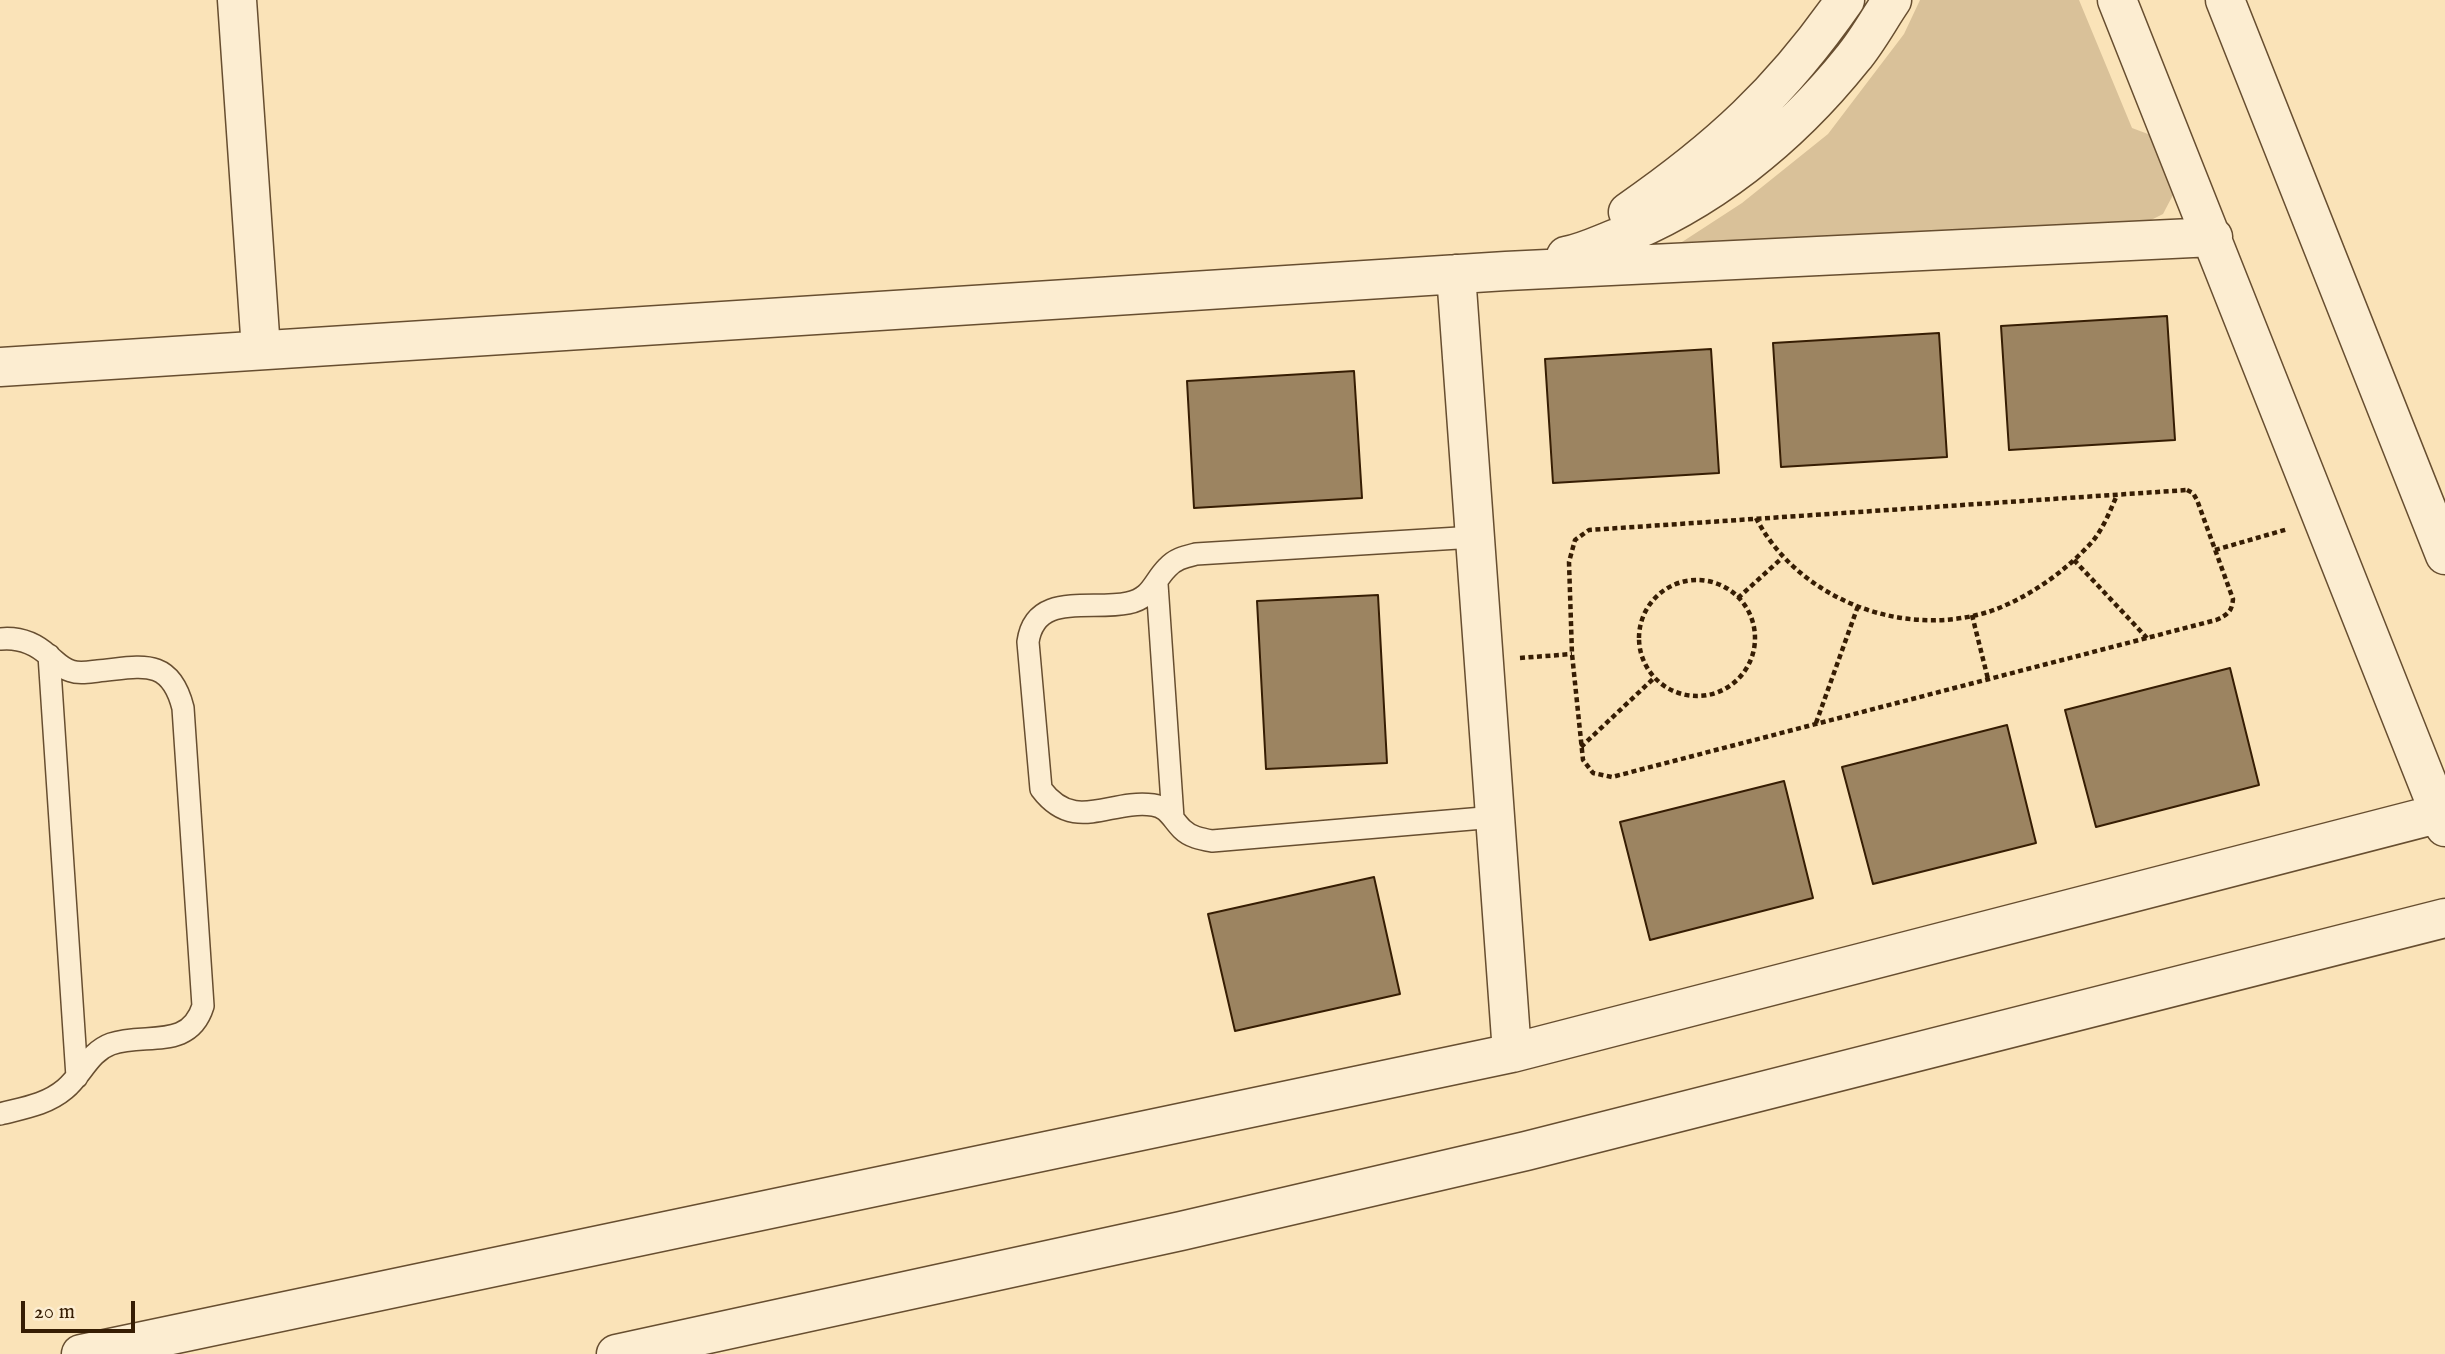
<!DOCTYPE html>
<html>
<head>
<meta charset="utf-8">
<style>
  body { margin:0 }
  #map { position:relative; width:2445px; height:1354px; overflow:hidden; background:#fae3b8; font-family:"IM FELL English",serif }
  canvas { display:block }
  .scale { position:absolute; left:21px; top:1301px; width:114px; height:32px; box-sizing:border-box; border:4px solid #361d03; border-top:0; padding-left:9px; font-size:21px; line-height:24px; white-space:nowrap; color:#361d03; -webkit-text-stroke:5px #fcedd1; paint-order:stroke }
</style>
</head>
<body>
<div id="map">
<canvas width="2445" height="1354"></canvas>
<div class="scale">20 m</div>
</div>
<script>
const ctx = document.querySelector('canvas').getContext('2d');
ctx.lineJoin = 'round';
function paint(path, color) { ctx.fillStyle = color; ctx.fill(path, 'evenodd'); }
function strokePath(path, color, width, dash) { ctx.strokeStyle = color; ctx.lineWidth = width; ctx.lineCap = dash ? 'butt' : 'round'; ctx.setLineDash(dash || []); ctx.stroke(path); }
paint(new Path2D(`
  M 1920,0 L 2079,0 L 2132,128 L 2156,137 L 2174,193 L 2163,214 L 2141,225 L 1682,242 L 1742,203 L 1828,134 L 1904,34 Z`), '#d9c199');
const building = new Path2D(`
  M 2167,316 L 2175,440 L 2009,450 L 2001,326 Z
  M 1939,333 L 1947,457 L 1781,467 L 1773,343 Z
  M 1711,349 L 1719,473 L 1553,483 L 1545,359 Z
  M 1354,371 L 1362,498 L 1194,508 L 1187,381 Z
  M 1378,595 L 1387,763 L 1266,769 L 1257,601 Z
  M 2230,668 L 2259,785 L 2096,827 L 2065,710 Z
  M 2007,725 L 2036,843 L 1873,884 L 1842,767 Z
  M 1784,781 L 1813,898 L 1650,940 L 1620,822 Z
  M 1374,877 L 1400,994 L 1235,1031 L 1208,914 Z`);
paint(building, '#9c8461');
strokePath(building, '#361d03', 2);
const lane = new Path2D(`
  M 1475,537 L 1196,554 C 1184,557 1175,559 1167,568 C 1153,582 1152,598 1128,603 C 1091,611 1035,591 1028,642 L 1041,789 C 1075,834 1109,799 1153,805 C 1168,807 1172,819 1182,829 C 1190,837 1201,839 1212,841 L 1495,817
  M 1157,584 L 1173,818
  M 0,639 C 19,637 35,643 49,656 C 57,662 61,668 71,671 C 79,674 89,672 98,671 C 140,667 170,656 183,708 L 203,1006 C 189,1051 145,1032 111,1044 C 89,1052 82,1075 65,1089 C 46,1105 23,1108 0,1114
  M 49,655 L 77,1077`);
const street = new Path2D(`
  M 237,0 L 261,350
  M 2117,0 L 2445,827
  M 2225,0 L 2445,555
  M 1628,212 C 1719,149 1782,91 1845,0
  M 1566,256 C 1582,253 1597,246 1612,240 C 1708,203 1789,138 1853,58 C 1868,40 1879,19 1892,0
  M 1456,274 L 1512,1053
  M 0,367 L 1506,271 L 2213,237
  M 81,1354 L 1512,1053 L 2445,812
  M 616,1354 L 1181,1231 L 1526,1151 L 2445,918`);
strokePath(lane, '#674e30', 24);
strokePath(street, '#674e30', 41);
strokePath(new Path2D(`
  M 2187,490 L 2193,493 L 2197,500 L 2233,599 C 2232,612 2227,615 2216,620 L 1612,777 L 1593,773 L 1583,760 L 1572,654 L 1569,562 L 1575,540 L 1589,530 Z
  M 1756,518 C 1798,599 1903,640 1991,611 C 2028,598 2066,571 2092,542 C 2103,529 2110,511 2117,495
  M 2215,550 L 2288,529
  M 2074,560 L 2147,638
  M1639 638a58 58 0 1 1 116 0a58 58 0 1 1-116 0Z
  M 1738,598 L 1782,558
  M 1972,615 L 1988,679
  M 1520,658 L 1572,654
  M 1816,723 L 1858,606
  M 1581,747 L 1654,678`), '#361d03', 4.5, [5, 3.5]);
strokePath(lane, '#fcedd1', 21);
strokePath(street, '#fcedd1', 38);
</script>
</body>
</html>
